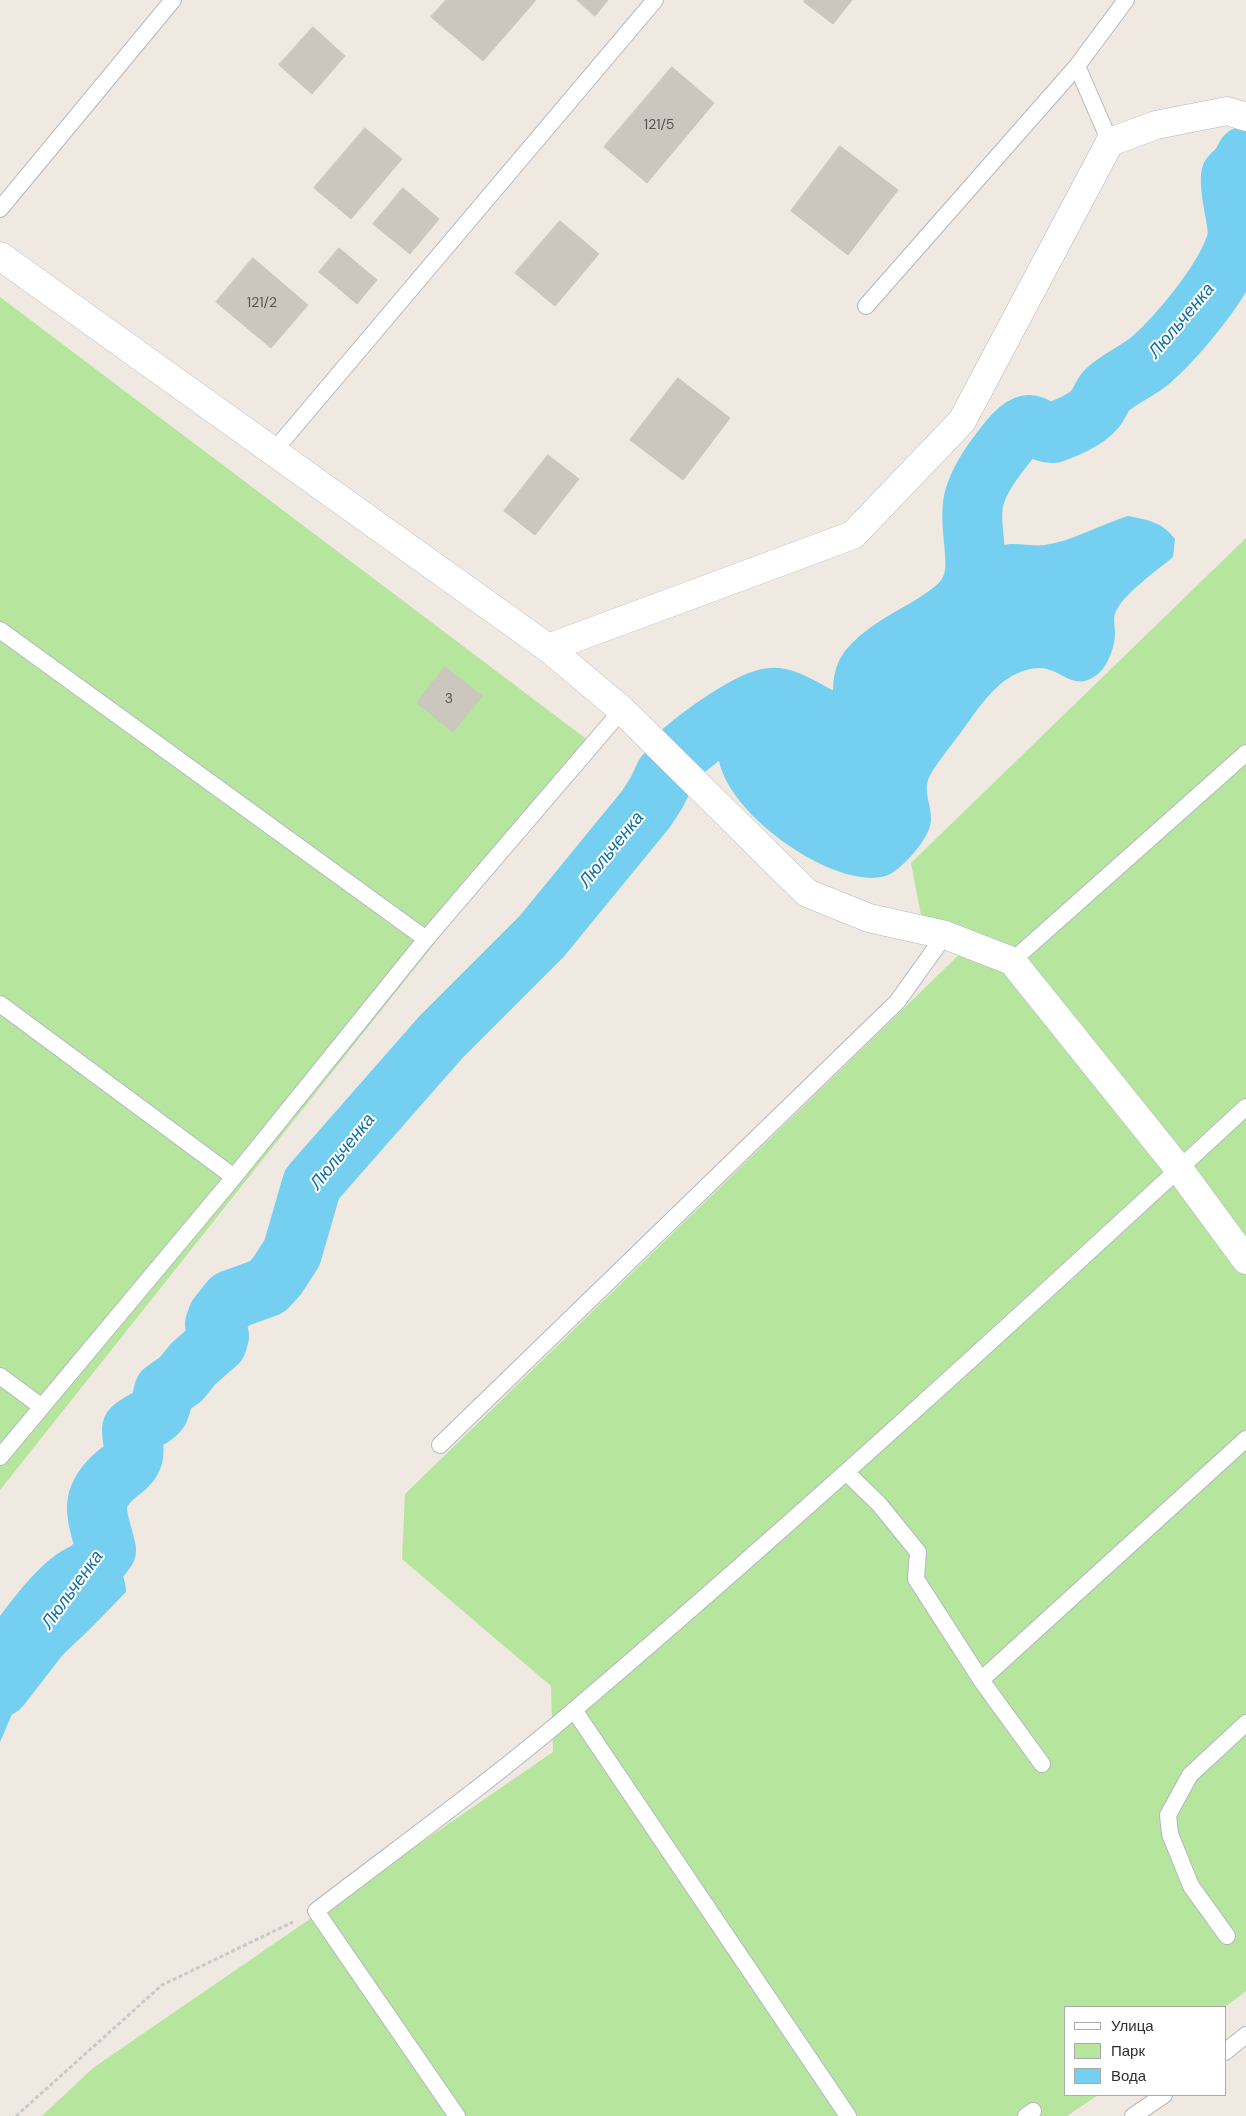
<!DOCTYPE html>
<html>
<head>
<meta charset="utf-8">
<style>
  body { margin:0 }
  #map { position:relative; width:1246px; height:2116px; overflow:hidden; background:#efe9e1; font-family:"DM Sans",sans-serif }
  canvas { display:block }
  .legend { position:absolute; left:1064px; top:2006px; width:162px; height:90px; box-sizing:border-box; background:#fff; border:1px solid #ababab; margin:0; padding:6px 9px; list-style:none; font-size:15px; color:#2e2e2e }
  .legend li { display:flex; align-items:center; gap:10px; height:25px }
  .legend b { width:25px; border:1px solid #ababab }
</style>
</head>
<body>
<div id="map">
<canvas width="1246" height="2116"></canvas>
<ul class="legend">
<li><b style="height:6px;background:#fff"></b>Улица</li>
<li><b style="height:14px;background:#b6e59e"></b>Парк</li>
<li><b style="height:14px;background:#75cff0"></b>Вода</li>
</ul>
</div>
<script>
const ctx = document.querySelector('canvas').getContext('2d');
ctx.lineJoin = 'round';
function paint(path, color) { ctx.fillStyle = color; ctx.fill(path, 'evenodd'); }
function strokePath(path, color, width, dash) { ctx.strokeStyle = color; ctx.lineWidth = width; ctx.lineCap = dash ? 'butt' : 'round'; ctx.setLineDash(dash || []); ctx.stroke(path); }
function label(font, color, halo, rows, align = 'center') {
  ctx.font = font + ' "DM Sans",sans-serif'; ctx.lineWidth = 4; ctx.setLineDash([]); ctx.textBaseline = 'middle'; ctx.strokeStyle = halo; ctx.fillStyle = color; for (const [text, x, y, turn = 0] of rows) {
    ctx.save(); ctx.translate(x, y); ctx.rotate((+turn || 0) * Math.PI / 180); ctx.textAlign = isNaN(turn) ? turn : align; if (halo) ctx.strokeText(text, 0, 0); ctx.fillText(text, 0, 0); ctx.restore();
  }
}
paint(new Path2D(`
  M 0,297 L 593,744 L 0,1490 Z
  M 1246,538 L 1246,1991 L 1225,2007 L 1065,2007 L 1065,2095 L 1098,2095 L 1067,2116 L 42,2116 L 93,2068 L 553,1752 L 551,1686 L 402,1559 L 405,1494 L 974,940 L 922,920 L 911,863 Z`), '#b6e59e');
paint(new Path2D(`
  M 1128,516 C 1149,520 1162,522 1175,539 L 1173,557 C 1158,570 1120,596 1115,614 C 1113,619 1115,627 1115,633 C 1115,645 1109,664 1099,673 C 1077,692 1066,674 1047,669 C 1037,666 1024,670 1016,674 C 994,684 978,709 964,728 C 955,741 933,767 928,780 C 924,793 931,805 931,818 C 932,836 907,863 892,873 C 843,902 692,795 722,734 C 727,723 737,713 747,707 C 790,679 818,734 848,721 C 872,712 856,683 871,667 C 897,640 939,630 963,601 C 974,587 970,577 976,566 C 980,559 994,550 1001,546 C 1013,541 1031,547 1045,545 C 1075,540 1099,525 1128,516 Z
  M 85,1542 C 90,1543 96,1543 100,1545 C 113,1552 127,1578 126,1592 L 89,1630 L 35,1681 L 15,1707 L 0,1742 L 0,1616 C 20,1590 51,1547 85,1542 Z`), '#75cff0');
strokePath(new Path2D(`
  M 683,751 C 701,736 749,700 770,698 C 796,695 824,731 848,721 C 872,712 856,685 869,669 C 894,640 935,630 961,603 C 988,575 968,537 973,504 C 976,484 991,463 1003,448 C 1009,440 1019,427 1028,425 C 1034,424 1044,434 1053,433 C 1066,428 1086,420 1095,409 C 1100,403 1102,395 1107,390 C 1120,378 1138,371 1151,360 C 1180,334 1224,281 1236,244 C 1242,225 1229,199 1231,176 L 1241,166 L 1246,156
  M 0,1687 L 106,1550 C 98,1515 86,1500 118,1473 C 124,1469 131,1463 133,1456 C 135,1447 132,1438 132,1429 C 140,1421 153,1419 159,1410 C 162,1405 162,1397 164,1391 L 181,1379 L 193,1364 L 217,1343 L 219,1336 L 215,1324 L 218,1316 L 231,1300 L 267,1287 L 277,1276 L 292,1253 L 312,1184 L 441,1037 L 542,936 L 646,809 L 657,792 L 665,775`), '#75cff0', 60);
const building = new Path2D(`
  M 446,0 L 536,0 L 483,61 L 431,17 Z
  M 577,0 L 608,0 L 595,16 Z
  M 805,0 L 852,0 L 833,24 L 804,2 Z
  M 313,27 L 345,56 L 312,94 L 279,65 Z
  M 672,67 L 714,103 L 647,183 L 604,147 Z
  M 365,128 L 402,159 L 351,219 L 314,188 Z
  M 840,146 L 898,190 L 848,255 L 791,211 Z
  M 403,188 L 439,219 L 410,254 L 373,224 Z
  M 560,221 L 599,254 L 555,306 L 515,273 Z
  M 339,248 L 377,280 L 357,304 L 319,272 Z
  M 253,258 L 308,305 L 271,348 L 216,302 Z
  M 678,378 L 730,418 L 683,480 L 630,440 Z
  M 548,455 L 579,479 L 535,535 L 504,511 Z
  M 445,667 L 482,696 L 453,732 L 417,703 Z`);
paint(building, '#cbc7bf');
strokePath(building, '#cbc5ba', 1);
const lane = new Path2D(`
  M 1110,142 L 1077,66 L 1126,0
  M 0,209 L 173,0
  M 866,306 L 1077,66
  M 273,452 L 655,0
  M 0,630 L 426,939
  M 1012,961 L 1246,753
  M 0,1004 L 234,1177
  M 0,1376 L 42,1407
  M 440,1445 L 897,1002 L 945,935
  M 0,1457 L 234,1177 L 426,939 L 622,710
  M 846,1472 L 879,1504 L 918,1552 L 916,1579 L 981,1680
  M 574,1710 L 848,2116
  M 1042,1764 L 981,1680 L 1246,1439
  M 1227,1936 L 1191,1886 L 1170,1834 L 1168,1815 L 1190,1775 L 1246,1723
  M 1225,2052 L 1246,2035
  M 457,2116 L 316,1911 C 402,1845 491,1781 574,1710 C 803,1515 1025,1311 1246,1107
  M 1026,2116 L 1033,2111
  M 1133,2116 L 1164,2095`);
const street = new Path2D(`
  M 0,256 L 548,648 L 622,710 L 807,893 L 869,918 L 945,935 L 1012,961 L 1179,1169 L 1246,1260
  M 548,648 L 853,535 L 962,421 L 1110,142 L 1156,125 L 1227,111 L 1246,117`);
strokePath(lane, '#b4b7c1', 18);
strokePath(street, '#b4b7c1', 29);
strokePath(new Path2D(`
  M 16,2116 L 162,1985 L 293,1922`), '#c9c9c9', 3, [4, 2.5]);
strokePath(lane, '#fff', 16);
strokePath(street, '#fff', 28);
label('14px', '#555452', null, [
  ["121/5",659,125],
  ["121/2",262,303],
  ["3",449,699]
]);
label('italic 18px', '#0d6fa3', '#fff', [
  ["Люльченка",1182,321,-50],
  ["Люльченка",612,850,-51],
  ["Люльченка",343,1152,-51],
  ["Люльченка",73,1590,-54]
]);
</script>
</body>
</html>
